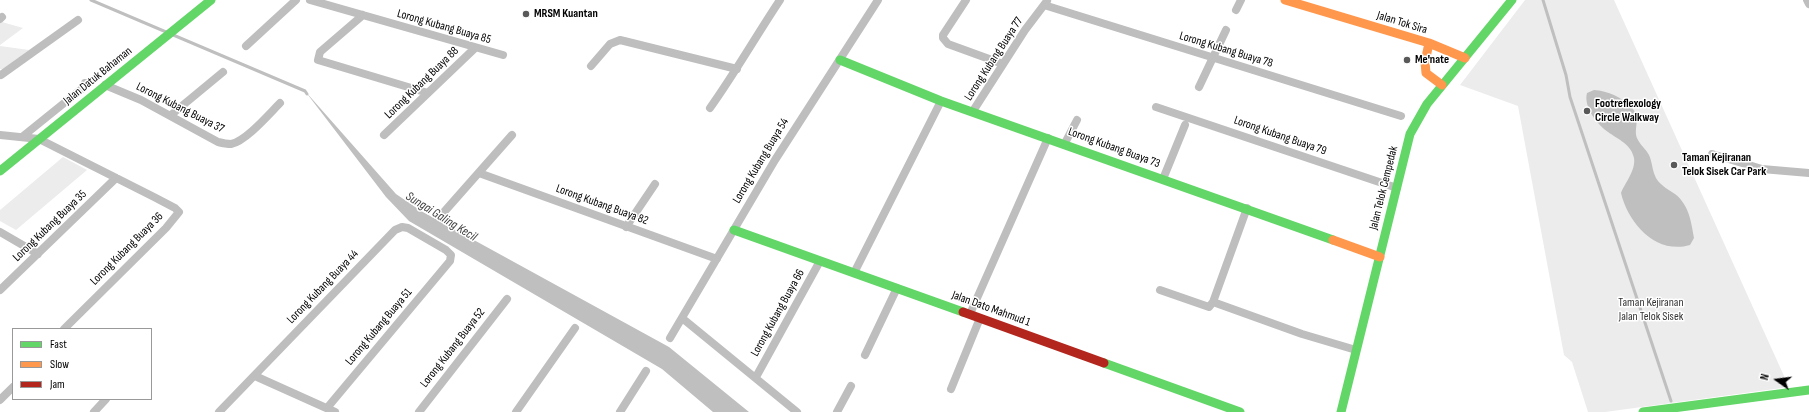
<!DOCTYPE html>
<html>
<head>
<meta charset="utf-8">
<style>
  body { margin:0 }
  #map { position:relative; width:1809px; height:412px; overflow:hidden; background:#fff; font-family:"Sofia Sans Condensed",sans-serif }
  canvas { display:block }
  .legend { position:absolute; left:12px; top:328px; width:140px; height:72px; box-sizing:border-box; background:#fff; border:1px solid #999; margin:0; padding:5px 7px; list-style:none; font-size:12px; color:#000 }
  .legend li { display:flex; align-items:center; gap:8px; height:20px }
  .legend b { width:20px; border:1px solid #999 }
  .north { position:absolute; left:1757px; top:360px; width:40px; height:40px; -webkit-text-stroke:3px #fff; paint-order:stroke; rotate:284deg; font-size:11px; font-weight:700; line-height:16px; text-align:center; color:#000 }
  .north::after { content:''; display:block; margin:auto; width:14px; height:18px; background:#000; clip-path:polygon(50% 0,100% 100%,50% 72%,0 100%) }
</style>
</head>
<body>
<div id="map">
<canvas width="1809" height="412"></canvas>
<ul class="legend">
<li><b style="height:5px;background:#63d668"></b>Fast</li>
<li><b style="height:5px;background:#ff974d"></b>Slow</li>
<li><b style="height:5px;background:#b3261e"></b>Jam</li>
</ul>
<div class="north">N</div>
</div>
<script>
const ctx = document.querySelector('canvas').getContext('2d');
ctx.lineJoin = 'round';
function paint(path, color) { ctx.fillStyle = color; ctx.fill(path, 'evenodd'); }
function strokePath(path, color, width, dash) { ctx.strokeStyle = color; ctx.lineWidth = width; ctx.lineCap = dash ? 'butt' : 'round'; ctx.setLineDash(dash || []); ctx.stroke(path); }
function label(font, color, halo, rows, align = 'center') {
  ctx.font = font + ' "Sofia Sans Condensed",sans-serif'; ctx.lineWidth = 3; ctx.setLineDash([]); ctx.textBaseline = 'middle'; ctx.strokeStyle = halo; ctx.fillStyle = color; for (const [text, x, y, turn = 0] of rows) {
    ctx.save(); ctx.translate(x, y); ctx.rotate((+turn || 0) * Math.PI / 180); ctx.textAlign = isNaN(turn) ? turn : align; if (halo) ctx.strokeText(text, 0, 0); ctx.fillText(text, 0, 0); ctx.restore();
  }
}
paint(new Path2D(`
  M 1525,0 L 1614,0 L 1789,387 L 1605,412 L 1588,412 L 1572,362 L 1564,355 L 1518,106 L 1460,85 Z
  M 2,22 L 23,28 L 0,45 L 0,23 Z
  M 0,46 L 29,50 L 3,69 L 0,69 Z
  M 63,157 L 87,170 L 16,230 L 0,221 L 0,210 Z`), '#ececec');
paint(new Path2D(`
  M 1594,90 C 1608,91 1622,97 1632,108 C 1642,119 1632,130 1638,140 C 1641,146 1646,149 1649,155 C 1653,164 1652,173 1658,181 C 1662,186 1669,190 1675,194 C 1689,205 1691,221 1694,238 L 1690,245 C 1656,255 1628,223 1621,193 C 1625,183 1636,170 1634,158 C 1631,144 1619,140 1608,132 C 1598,125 1583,107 1587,93 Z
  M 305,91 L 396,194 L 421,211 L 669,347 L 749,412 L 713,412 L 662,369 L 409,221 L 386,197 Z`), '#bfbfbf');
strokePath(new Path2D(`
  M 91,0 L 305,91 L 307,94
  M 1543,0 L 1566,75 L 1570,97 L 1671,401`), '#bfbfbf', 3);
strokePath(new Path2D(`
  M 310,0 L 503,55
  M 966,0 L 943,35 L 943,38 L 948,44 L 1003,64
  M 1807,0 L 1809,4
  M 1044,5 L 1401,116
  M 1236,10 L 1241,0
  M 363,15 L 320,52 L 318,60 L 428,93
  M 0,19 L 2,17
  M 246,46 L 296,0
  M 591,66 L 610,44 L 620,40 L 737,69
  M 1,75 L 78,20
  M 105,85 L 141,100 L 218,142 C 222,143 226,144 231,144 C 246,141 269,114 280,103
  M 1199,87 L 1226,30
  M 1156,107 L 1397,188
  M 710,108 C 735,73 756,36 780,0
  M 973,111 L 1025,30 L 1047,1
  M 171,115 L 223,72
  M 0,135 L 39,139 L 154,197 L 175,208 L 179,212 L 166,228 L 64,329
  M 384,135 L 475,48
  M 22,137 L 84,87 L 85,83
  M 1065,143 L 1077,120
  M 1712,154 L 1762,169 L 1809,173
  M 479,173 L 717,259
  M 1163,179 L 1185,125
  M 444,212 L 512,135
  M 626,227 L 655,184
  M 0,232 L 38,254
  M 854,273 L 941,101
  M 0,290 L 116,178
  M 1160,290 L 1209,307 L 1213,302 L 1247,208
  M 1213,302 L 1302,334 L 1356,350
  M 970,314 L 1048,138
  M 682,318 L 797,412
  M 670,338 L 775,160 L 878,0
  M 865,355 L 897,288
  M 255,376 L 335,412
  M 756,377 L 820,261
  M 951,389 L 980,318
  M 0,400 L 13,387
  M 94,412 L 106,399
  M 219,412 L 395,230 L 402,227 L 408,228 L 446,250 L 451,255 L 450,261 L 327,408
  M 419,412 L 507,299
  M 516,412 L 575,328
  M 620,412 L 646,371
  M 837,412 L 851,386`), '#bebebe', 8);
strokePath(new Path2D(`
  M 840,60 L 941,101 L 1333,240
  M 0,171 L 211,0
  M 734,230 L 963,312
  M 1104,363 L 1240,412
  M 1341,412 L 1410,134 L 1427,104 L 1512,0
  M 1643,412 L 1809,390`), '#63d668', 9);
strokePath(new Path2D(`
  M 1285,0 L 1429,43 L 1465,58
  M 1429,43 L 1425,62 L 1426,73 L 1442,85
  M 1333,240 L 1380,257`), '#ff974d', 9);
strokePath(new Path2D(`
  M 963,312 L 1104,363`), '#b3261e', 9);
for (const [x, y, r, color] of [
  [526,14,4,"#595959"],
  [1407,60,4,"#595959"],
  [1587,111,4,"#595959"],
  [1674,165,4,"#595959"]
]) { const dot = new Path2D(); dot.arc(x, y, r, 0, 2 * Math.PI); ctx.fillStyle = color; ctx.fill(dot); strokePath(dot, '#fff', 1.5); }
label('bold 12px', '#000', '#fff', [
  ["MRSM Kuantan",534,14],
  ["Me'nate",1415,60],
  ["Footreflexology",1595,104],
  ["Circle Walkway",1595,118],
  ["Taman Kejiranan",1682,158],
  ["Telok Sisek Car Park",1682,172]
], 'left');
label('12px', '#000', '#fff', [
  ["Jalan Tok Sira",1402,23,17],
  ["Lorong Kubang Buaya 85",444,27,16],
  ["Lorong Kubang Buaya 78",1226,50,17],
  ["Lorong Kubang Buaya 77",994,59,-57],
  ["Jalan Datuk Bahaman",98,76,-39],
  ["Lorong Kubang Buaya 88",422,83,-44],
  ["Lorong Kubang Buaya 37",180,108,27],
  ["Lorong Kubang Buaya 79",1280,136,19],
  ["Lorong Kubang Buaya 73",1114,148,20],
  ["Lorong Kubang Buaya 54",761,161,-59],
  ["Jalan Telok Cempedak",1384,188,-76],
  ["Lorong Kubang Buaya 82",602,205,20],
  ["Lorong Kubang Buaya 35",50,226,-44],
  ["Lorong Kubang Buaya 36",127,249,-45],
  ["Lorong Kubang Buaya 44",323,287,-46],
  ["Jalan Dato Mahmud 1",991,309,20],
  ["Lorong Kubang Buaya 66",778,313,-61],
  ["Lorong Kubang Buaya 51",379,327,-50],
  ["Lorong Kubang Buaya 52",453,348,-52]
]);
label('12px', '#333', '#fff', [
  ["Taman Kejiranan",1651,303],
  ["Jalan Telok Sisek",1651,317]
]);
label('italic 13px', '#444', '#fff', [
  ["Sungai Galing Kecil",441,217,32]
]);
</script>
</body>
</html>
